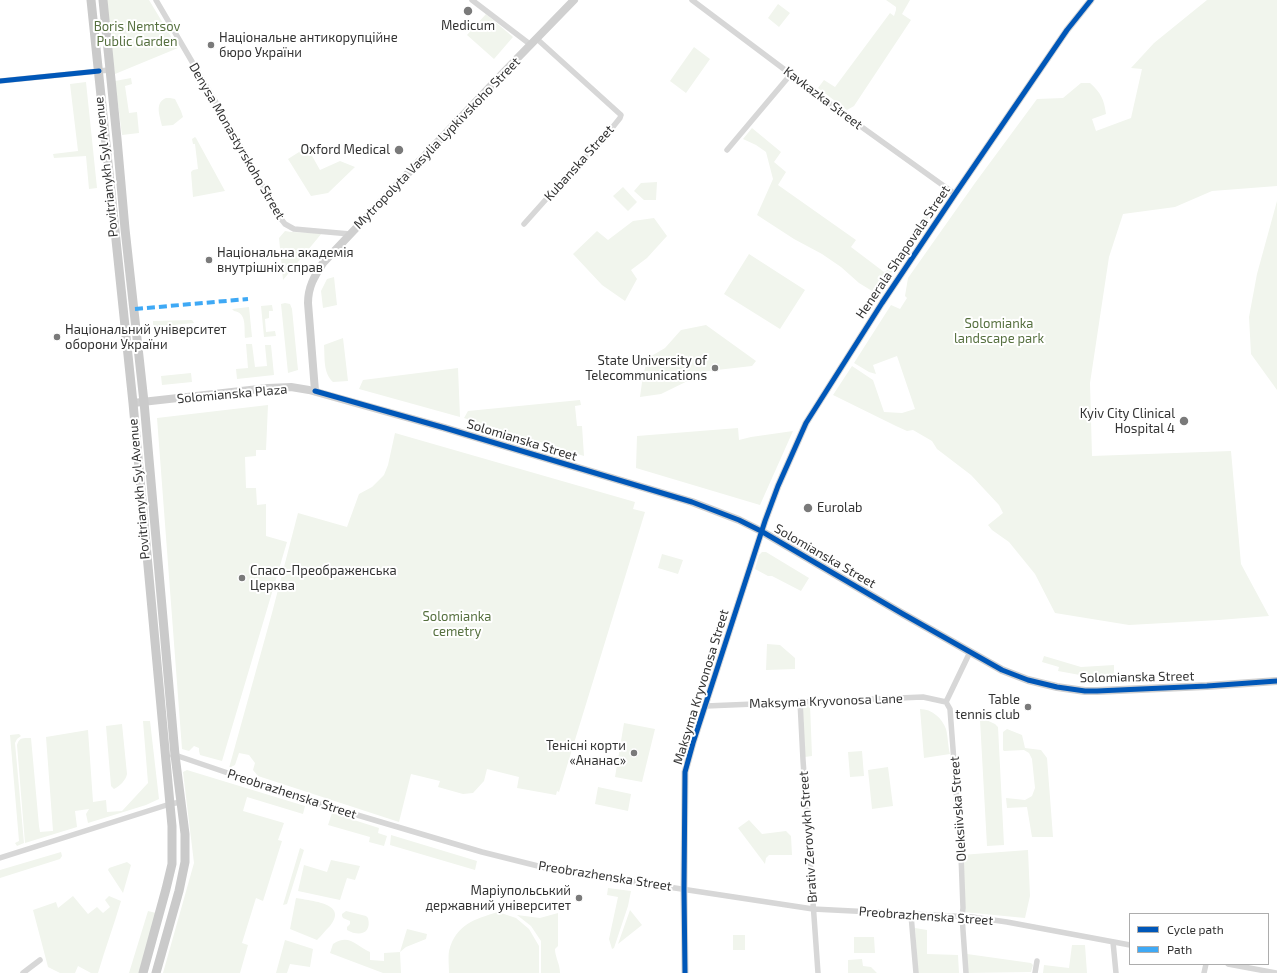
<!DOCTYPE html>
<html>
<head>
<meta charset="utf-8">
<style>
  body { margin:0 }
  #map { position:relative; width:1277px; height:973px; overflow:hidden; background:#fff; font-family:"Exo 2",sans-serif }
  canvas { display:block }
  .legend { position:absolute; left:1129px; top:913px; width:140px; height:52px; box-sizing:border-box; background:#fff; border:1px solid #adadad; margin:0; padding:5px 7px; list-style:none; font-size:12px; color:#333 }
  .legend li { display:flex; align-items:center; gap:8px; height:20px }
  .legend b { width:20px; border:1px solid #adadad }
</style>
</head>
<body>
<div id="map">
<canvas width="1277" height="973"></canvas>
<ul class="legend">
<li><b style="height:5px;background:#0057b8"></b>Cycle path</li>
<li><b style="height:5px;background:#3fa9f5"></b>Path</li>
</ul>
</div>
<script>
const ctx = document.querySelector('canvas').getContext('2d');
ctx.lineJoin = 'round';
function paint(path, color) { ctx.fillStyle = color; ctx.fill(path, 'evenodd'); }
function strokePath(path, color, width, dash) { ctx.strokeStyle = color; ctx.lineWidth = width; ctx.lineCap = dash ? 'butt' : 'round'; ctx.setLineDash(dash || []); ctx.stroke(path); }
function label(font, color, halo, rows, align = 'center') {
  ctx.font = font + ' "Exo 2",sans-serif'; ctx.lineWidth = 4; ctx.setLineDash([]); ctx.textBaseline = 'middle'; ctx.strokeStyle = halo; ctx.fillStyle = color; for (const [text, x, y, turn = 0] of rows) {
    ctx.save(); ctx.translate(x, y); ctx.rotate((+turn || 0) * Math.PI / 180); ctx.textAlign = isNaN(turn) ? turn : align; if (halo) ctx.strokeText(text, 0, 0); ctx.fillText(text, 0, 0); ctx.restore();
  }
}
paint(new Path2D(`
  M 105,0 L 149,0 L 178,48 L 115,74 Z
  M 886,0 L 910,0 L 902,14 L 911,20 L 854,106 L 847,110 L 818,88 L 824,80 L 835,87 L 890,13 L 894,16 L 896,10 L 896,7 Z
  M 1207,0 L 1277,0 L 1277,186 L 1212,191 L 1175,207 L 1123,214 L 1109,257 L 1090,383 L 1092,456 L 1231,451 L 1241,564 L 1269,616 L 1219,620 L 1129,625 L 1055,613 L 1035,574 L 1009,542 L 992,530 L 988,525 L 1003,513 L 999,505 L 971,475 L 937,449 L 932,441 L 913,430 L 907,431 L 896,426 L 833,395 L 852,366 L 873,380 L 884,412 L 902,413 L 915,409 L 897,356 L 873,365 L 876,374 L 869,372 L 854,363 L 891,305 L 900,309 L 907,298 L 905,296 L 908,278 L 975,183 L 1037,99 L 1063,98 L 1081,83 L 1090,83 C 1101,93 1104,99 1106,114 L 1092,119 L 1096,131 L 1131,118 L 1142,69 L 1131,68 L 1154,43 Z
  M 778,4 L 790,13 L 779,27 L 768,18 Z
  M 486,14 L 513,37 L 494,59 L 467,35 Z
  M 694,47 L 710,59 L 686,93 L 670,81 Z
  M 131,78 L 132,84 L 125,86 L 129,113 L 137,112 L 139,133 L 122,135 L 115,81 Z
  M 86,82 L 97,188 L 89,189 L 86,156 L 54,158 L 53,154 L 78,151 L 70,84 Z
  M 166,98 L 170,98 L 175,99 L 181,111 L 183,117 L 173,125 L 162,126 C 160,116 154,103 166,98 Z
  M 752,128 L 781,152 L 774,162 L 786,172 L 778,185 L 856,240 L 851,247 L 884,272 L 889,269 L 938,196 L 941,199 L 940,201 L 877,294 L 859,283 L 841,267 L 822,254 L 794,239 L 757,215 L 773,179 L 766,152 L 756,145 L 743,139 Z
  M 195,137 L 196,138 L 225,191 L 193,197 L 191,172 L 193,170 L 198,169 L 195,144 L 193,144 L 192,139 Z
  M 307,147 L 320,170 L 340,161 L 355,167 L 328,193 L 311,196 L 288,159 Z
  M 657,182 L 656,200 L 644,200 L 634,191 L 641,183 Z
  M 623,187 L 637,202 L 628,211 L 613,196 Z
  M 1277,201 L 1277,390 L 1251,354 L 1249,317 L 1257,274 Z
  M 654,218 L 667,236 L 647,258 L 631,270 L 637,279 L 625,301 L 602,285 L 573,254 L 597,231 L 608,240 L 633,221 Z
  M 285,231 L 291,232 L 322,233 L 283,280 L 279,238 Z
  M 749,254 L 805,290 L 780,329 L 724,294 Z
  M 334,277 L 337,305 L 323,308 L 321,291 L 327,279 Z
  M 285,303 L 290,304 L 292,309 L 298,370 L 288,373 L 281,304 Z
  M 272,305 L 273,311 L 269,311 L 269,318 L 265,319 L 266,332 L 275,331 L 276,336 L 264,337 L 261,306 Z
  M 249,307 L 252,337 L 245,338 C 244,327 247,313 234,311 L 232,309 Z
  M 192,320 L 194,323 L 153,327 L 153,321 Z
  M 706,325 L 756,361 L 752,366 L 708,371 L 661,394 L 640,397 L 643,375 L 648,358 L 665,348 L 681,330 Z
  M 343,338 L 348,381 L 333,382 C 323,373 325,358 324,345 Z
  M 246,344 L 252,344 L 255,367 L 267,366 L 265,345 L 271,345 L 274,375 L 237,379 L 236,369 L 248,368 Z
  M 458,368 L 460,417 L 359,389 L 363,380 Z
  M 191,373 L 192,382 L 162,385 L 161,376 Z
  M 580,400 L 581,405 L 575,406 L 577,426 L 582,426 L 584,456 L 464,418 L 468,411 Z
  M 268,405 L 266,450 L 256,450 L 256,456 L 245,457 L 246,488 L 256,488 L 257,505 L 266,504 L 266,536 L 287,542 L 222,761 L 200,755 L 199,751 L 199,748 L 194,746 L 189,751 L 182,749 L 157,418 Z
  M 738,428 L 739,440 L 751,437 L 793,431 L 760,505 L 636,468 L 637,436 Z
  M 395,433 L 635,502 L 633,509 L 645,512 L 559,792 L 557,791 L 556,795 L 517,788 L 519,777 L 487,769 L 484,781 L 473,793 L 463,794 L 438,787 L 440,781 L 411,774 L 399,822 L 258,776 L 253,770 L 255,763 L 249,755 L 239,753 L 235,765 L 229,768 L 272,613 L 298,513 L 347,527 L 359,494 L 372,487 L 384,475 L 388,465 Z
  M 762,552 L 766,552 L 809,578 L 801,591 L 772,576 L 768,576 L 755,569 L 759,555 Z
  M 662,554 L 683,560 L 678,574 L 658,568 Z
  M 767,644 L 780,645 L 795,658 L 795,669 L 766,670 Z
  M 1044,656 L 1081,667 L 1114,665 L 1114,675 L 1080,675 L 1058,671 L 1059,667 L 1042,662 Z
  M 810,704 L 812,756 L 805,757 L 802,705 Z
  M 920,709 C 932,709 942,718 946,729 C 948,737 948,747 950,754 L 924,758 Z
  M 982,718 L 995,724 L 998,727 L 1004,845 L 987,846 L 980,720 Z
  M 143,721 L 150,721 L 159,799 L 146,805 L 88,823 L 86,814 L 89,809 L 75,811 L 77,827 L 25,843 L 17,745 C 19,737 24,738 31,738 L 39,826 L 40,832 L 52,831 L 53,831 L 46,737 L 88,730 L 93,802 L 106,800 L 107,812 L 122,811 L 148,783 Z
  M 624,723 L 655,729 L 642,782 L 615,777 Z
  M 122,724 L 127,774 C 126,780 120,786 114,789 L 111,786 L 106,726 Z
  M 1007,729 L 1022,735 L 1025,748 L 1041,750 L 1047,758 L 1053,837 L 1032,837 L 1027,807 L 1007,808 L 1006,798 L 1025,800 L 1032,796 L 1035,788 L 1032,759 L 1029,753 L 1024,750 L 1004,751 L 1003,750 L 1003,732 Z
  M 19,734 L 21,736 L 17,739 L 15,743 L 24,843 L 17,846 L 15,843 L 19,841 L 10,735 Z
  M 862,751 L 864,776 L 850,777 L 848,752 Z
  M 888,767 L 893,806 L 872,809 L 868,770 Z
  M 187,770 L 305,806 L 303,814 L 247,797 L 243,811 L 284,823 L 278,840 L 282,841 L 263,901 L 256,898 L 242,943 L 248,945 L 240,973 L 163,973 L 194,863 L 183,772 Z
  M 598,787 L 631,794 L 628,811 L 595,804 Z
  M 332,813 L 379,828 L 378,833 L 387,836 L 384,846 L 369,842 L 370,837 L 328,825 Z
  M 749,820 L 762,834 L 786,831 L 791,836 L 792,855 L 769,855 L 766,858 L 765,864 L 738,828 Z
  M 391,835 L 477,861 L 475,870 L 390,845 Z
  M 300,848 L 304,850 L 287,904 L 283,905 Z
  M 1028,850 L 1030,896 L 1025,918 L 963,912 L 961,855 Z
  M 61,852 L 62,856 L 60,859 L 0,878 L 0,870 Z
  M 331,860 L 360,866 L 355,880 L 347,878 L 340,900 L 298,891 L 304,865 L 327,872 Z
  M 127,862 L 131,865 L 123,893 L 108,870 L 109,868 Z
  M 608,888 L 631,891 L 628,906 L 614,948 L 612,949 L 609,939 L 618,897 L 607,895 Z
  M 73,896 L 88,914 L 97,907 L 103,913 L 110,907 L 105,900 L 109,896 L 121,901 C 114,925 105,949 98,973 L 91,973 L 78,966 L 75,973 L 60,973 L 48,967 L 33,910 L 56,902 L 58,908 Z
  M 296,898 C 311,901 349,903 330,926 C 325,931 322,935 317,940 L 290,929 Z
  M 630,910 L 642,925 L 618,944 Z
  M 148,911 L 156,913 L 139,973 L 129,973 Z
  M 346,911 L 366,916 L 368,918 C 372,934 359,937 347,930 L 347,927 L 350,924 L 350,921 L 343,918 L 342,916 L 342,914 Z
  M 498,912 L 516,918 L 529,929 L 539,946 L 539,973 L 449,973 C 449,966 448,957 449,951 C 456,924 475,919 498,912 Z
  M 558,913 L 558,946 L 555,949 C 555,957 560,964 560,973 L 541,973 L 541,941 L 531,926 L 517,915 L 540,918 Z
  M 915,928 L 927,930 L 927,954 L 958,955 L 959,973 L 918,973 Z
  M 407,929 L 427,934 L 426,939 L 406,947 L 400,952 L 401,973 L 383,973 L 330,953 L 333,944 C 349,933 356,946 370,952 L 370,960 L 384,961 L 384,953 L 400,952 Z
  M 733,935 L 745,935 L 745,950 L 733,950 Z
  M 854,937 L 874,937 L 875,953 L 854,953 Z
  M 285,940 L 313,949 L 310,967 L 290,964 L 287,973 L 276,973 Z
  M 1072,945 L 1085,945 L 1087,973 L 1043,973 L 1044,965 L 1069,968 Z
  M 967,954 L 1031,963 L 1033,965 L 1031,972 L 968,973 Z
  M 862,959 L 863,966 L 871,967 L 877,973 L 848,973 L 848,960 Z`), '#f1f5ed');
strokePath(new Path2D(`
  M 156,0 L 215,101 L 281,219 L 285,224 L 294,229 L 350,234
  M 472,0 L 531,45
  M 692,0 L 845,115 L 955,194
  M 0,81 L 109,70
  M 727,150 L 791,74
  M 524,224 L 573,169 L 604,138 L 620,118 L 621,115 L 537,39
  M 800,701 L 803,760 L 818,973
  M 946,702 L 950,709 L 961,855 L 963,908 L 962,916 L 966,973
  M 946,702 L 970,652
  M 706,706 L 923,697 L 946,702
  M 173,756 L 175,755 L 310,801 L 482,852 L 550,869 L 813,909 L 972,917 L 1007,922 L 1130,945
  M 0,858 L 170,804 L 181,802
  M 911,915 L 916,973
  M 1113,942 L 1116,973
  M 1228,964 L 1276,973
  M 23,973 L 40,960
  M 1035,973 L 1037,961
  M 1204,973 L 1206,964`), '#d7d7d7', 5.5);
strokePath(new Path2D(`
  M 685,973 L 684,889 L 685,772 L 693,743 L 765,521 L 778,486 L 806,423 L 882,303 L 955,194 L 1067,30 L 1091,0`), '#d7d7d7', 7);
strokePath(new Path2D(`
  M 315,391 L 308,303 C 308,287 314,277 323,263 L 503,73 L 574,0
  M 133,403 L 268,388 L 291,387 L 309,390 L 445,428 L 692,502 L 739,520 L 761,531 L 903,614 L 1002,670 L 1028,680 L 1057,687 L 1085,691 L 1097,691 L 1207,686 L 1277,681`), '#d0d0d0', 8);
strokePath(new Path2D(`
  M 91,0 L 133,403 L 172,826 L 172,864 L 166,889 L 143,973
  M 103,0 L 117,139 L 125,229 L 144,402 L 175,755 L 185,834 L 185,862 L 179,891 L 156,973`), '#cacaca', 9);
strokePath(new Path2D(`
  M 135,309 L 248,299`), '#3fa9f5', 4, [8, 4]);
strokePath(new Path2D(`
  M 0,81 L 99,71
  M 315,391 L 445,428 L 692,502 L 739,520 L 761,531 L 903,614 L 1002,670 L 1028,680 L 1057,687 L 1085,691 L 1097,691 L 1207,686 L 1277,681
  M 685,973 L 684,889 L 685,772 L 693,743 L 765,521 L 778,486 L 806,423 L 882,303 L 955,194 L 1067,30 L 1091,0`), '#0057b8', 5);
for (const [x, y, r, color] of [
  [468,11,5,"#7a7a7a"],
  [211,45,4,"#7a7a7a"],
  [399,150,5,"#7a7a7a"],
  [209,260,4,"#7a7a7a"],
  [57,337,4,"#7a7a7a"],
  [715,368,4,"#7a7a7a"],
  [1184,421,5,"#7a7a7a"],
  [808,508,5,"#7a7a7a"],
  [242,578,4,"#7a7a7a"],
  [1028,707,4,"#7a7a7a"],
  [634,753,4,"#7a7a7a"],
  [579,898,4,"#7a7a7a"]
]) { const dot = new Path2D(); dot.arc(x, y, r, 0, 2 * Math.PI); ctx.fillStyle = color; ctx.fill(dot); strokePath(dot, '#fff', 1.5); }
label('13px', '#333', '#fff', [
  ["Medicum",468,26,"center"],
  ["Національне антикорупційне",219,38,"left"],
  ["бюро України",219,53,"left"],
  ["Oxford Medical",390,150],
  ["Національна академія",217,253,"left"],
  ["внутрішніх справ",217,268,"left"],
  ["Національний університет",65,330,"left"],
  ["оборони України",65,345,"left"],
  ["State University of",707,361],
  ["Telecommunications",707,376],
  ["Kyiv City Clinical",1175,414],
  ["Hospital 4",1175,429],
  ["Eurolab",817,508,"left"],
  ["Спасо-Преображенська",250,571,"left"],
  ["Церква",250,586,"left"],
  ["Table",1020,700],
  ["tennis club",1020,715],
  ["Тенісні корти",626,746],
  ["«Ананас»",626,761],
  ["Маріупольський",571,891],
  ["державний університет",571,906]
], 'right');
label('13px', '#56703f', '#fff', [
  ["Boris Nemtsov",137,27],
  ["Public Garden",137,42],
  ["Solomianka",999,324],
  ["landscape park",999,339],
  ["Solomianka",457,617],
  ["cemetry",457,632]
]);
label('13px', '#333', '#fff', [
  ["Kavkazka Street",823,98,37],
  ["Denysa Monastyrskoho Street",237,141,60],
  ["Mytropolyta Vasylia Lypkivskoho Street",437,143,-46],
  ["Kubanska Street",579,163,-48],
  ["Povitrianykh Syl Avenue",106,167,-96],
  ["Henerala Shapovala Street",903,252,-56],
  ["Solomianska Plaza",232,394,-5],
  ["Solomianska Street",522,440,17],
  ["Povitrianykh Syl Avenue",139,489,-95],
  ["Solomianska Street",825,556,30],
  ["Solomianska Street",1137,677,-1],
  ["Maksyma Kryvonosa Street",701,687,-73],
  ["Maksyma Kryvonosa Lane",826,701,-2],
  ["Preobrazhenska Street",292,794,18],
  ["Oleksiivska Street",958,809,-94],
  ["Brativ Zerovykh Street",808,837,-94],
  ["Preobrazhenska Street",605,876,9],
  ["Preobrazhenska Street",926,916,4]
]);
</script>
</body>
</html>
